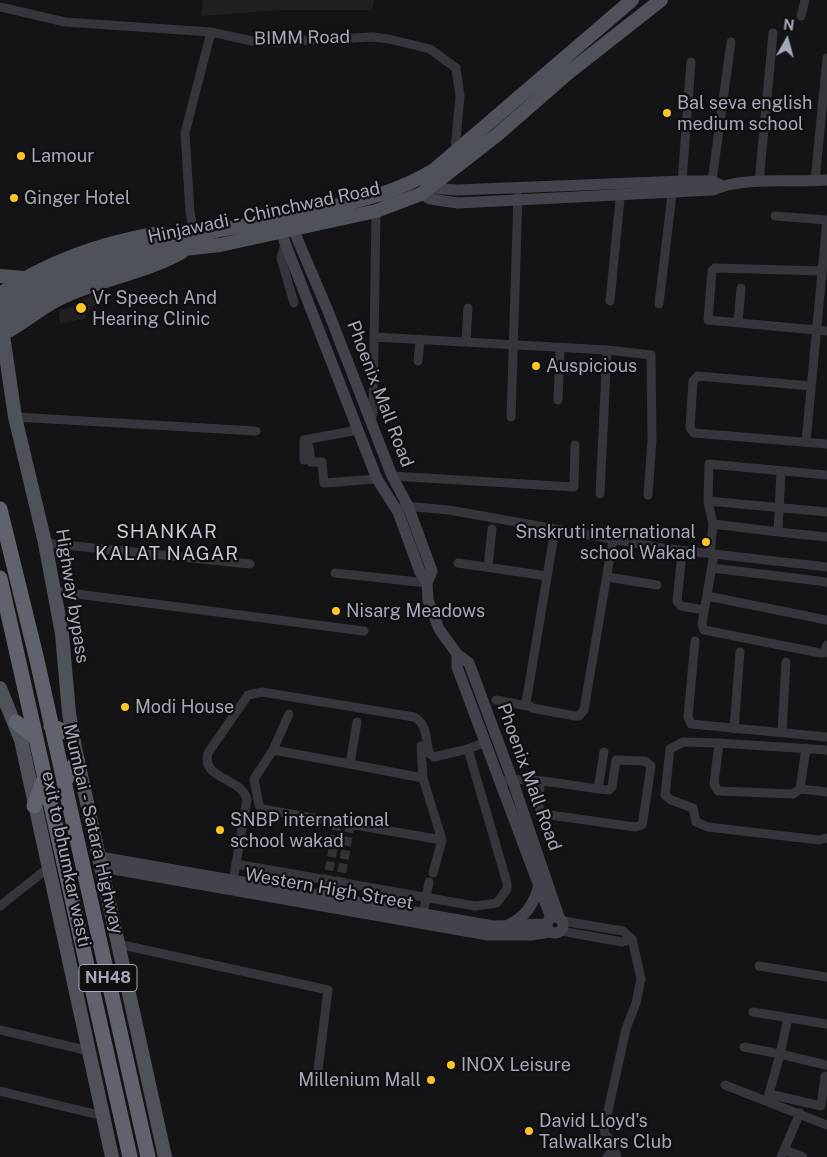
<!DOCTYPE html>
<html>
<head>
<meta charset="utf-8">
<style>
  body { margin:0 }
  #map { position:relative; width:827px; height:1157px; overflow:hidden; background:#141416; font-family:"Public Sans",sans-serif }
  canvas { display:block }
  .north { position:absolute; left:762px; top:15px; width:50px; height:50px; -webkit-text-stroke:4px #0f0f11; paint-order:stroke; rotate:7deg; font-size:14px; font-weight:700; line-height:20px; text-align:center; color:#a5a9b7 }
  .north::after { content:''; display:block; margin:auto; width:18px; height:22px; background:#a5a9b7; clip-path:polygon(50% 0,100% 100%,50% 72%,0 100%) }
</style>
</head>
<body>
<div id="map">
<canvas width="827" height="1157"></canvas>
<div class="north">N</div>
</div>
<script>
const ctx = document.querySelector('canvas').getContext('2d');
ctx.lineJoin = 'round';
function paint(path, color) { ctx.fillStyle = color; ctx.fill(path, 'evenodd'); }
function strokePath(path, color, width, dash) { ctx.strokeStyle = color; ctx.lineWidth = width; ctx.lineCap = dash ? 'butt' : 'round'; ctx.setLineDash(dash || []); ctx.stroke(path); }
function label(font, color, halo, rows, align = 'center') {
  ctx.font = font + ' "Public Sans",sans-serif'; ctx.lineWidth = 4.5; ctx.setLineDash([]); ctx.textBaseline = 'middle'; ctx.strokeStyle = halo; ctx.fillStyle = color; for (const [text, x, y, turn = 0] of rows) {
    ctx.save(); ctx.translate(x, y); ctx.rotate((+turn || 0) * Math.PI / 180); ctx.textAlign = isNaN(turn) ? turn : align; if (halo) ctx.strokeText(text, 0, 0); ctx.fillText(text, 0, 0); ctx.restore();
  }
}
paint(new Path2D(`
  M 203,0 L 374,0 L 372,10 L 283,10 L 201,16 Z
  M 104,290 L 106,292 L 86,315 L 86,319 L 60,323 L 58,310 L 81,306 L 79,301 Z`), '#202023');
strokePath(new Path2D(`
  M 324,897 L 338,823
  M 337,899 L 350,826`), '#313236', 9, [9, 4.5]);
strokePath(new Path2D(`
  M 0,7 L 65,22 L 211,32 L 252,41 L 278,42 L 372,37 L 389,39 L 430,49 L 456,68 L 460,96 L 455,150
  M 801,16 L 805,0
  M 682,181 L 691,62
  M 712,181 L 731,42
  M 815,181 L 827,58
  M 759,182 L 773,33
  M 775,216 L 827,220
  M 195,240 L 190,212 L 185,133 L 211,32
  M 285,244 L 281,258 L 294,303
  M 822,271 L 715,268 L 712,271 L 708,320 L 827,331
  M 610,301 L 621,189
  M 659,304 L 673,186
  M 738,323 L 741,288
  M 374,337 L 608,350 L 651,355 L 652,440 L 648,495
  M 466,342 L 468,308
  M 418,361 L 420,339
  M 811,386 L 698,376 L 693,381 L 690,428 L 694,433 L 827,444
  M 558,400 L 560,347
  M 15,417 L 256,431
  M 511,417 L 518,196
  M 371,421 L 373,413 L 376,211
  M 806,442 L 827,220
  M 309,447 L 311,462 L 322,462 L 324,483 L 377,479
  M 304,460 L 304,440 L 358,430
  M 781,471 L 778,532 L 827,537
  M 392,476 L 574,487 L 575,445
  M 600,494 L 607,350
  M 708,501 L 827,512
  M 404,506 L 449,510 L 662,548 L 827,567
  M 713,524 L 778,532
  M 555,529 L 526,703 L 532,708 L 575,716 L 579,716 L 584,710 L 613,539
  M 45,543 L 250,564
  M 710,553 L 713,524 L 708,501 L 709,464 L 827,475
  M 714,554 L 702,624 L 704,630 L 820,653 L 824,653 L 827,645
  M 458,563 L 547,576
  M 681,563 L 677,601 L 681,606 L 704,610
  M 488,567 L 492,529
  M 712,568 L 827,582
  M 335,573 L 427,583
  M 607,577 L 657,585
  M 54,591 L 364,631
  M 707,596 L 827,620
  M 695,641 L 688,717 L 691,724 L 827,737
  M 496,700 L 527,706
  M 289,714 L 273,750 L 254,779 L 259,805 L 262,809 L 442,840
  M 357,722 L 350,764 L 423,778
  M 734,729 L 740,652
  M 782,732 L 786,662
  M 719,743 L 683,742 L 670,749 L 665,795 L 671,800 L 693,808 L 696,822 L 708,827 L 819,840 L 827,838
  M 421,746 L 423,778 L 442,840 L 433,873
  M 273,750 L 350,764
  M 827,750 L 719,743 L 714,784 L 718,791 L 793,794 L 800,789 L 827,792
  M 501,781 C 536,776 574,787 609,790 L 612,787 L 616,760 L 645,761 L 651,766 L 643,820 L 642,825 L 635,827 L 543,814 L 539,808 L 540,782
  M 598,789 L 604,752
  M 800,789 L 806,748
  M 236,864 L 475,906 L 497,903 L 507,889 L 507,883 L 468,749
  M 233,881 L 247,800 C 242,777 201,780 208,753 L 248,695 L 262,692 L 414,717 C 427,723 426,740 429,753 L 434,757 L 468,749 L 486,742
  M 0,906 L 48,868
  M 423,914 L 429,882
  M 561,931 L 622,942 L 632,939 L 623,931 L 563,921
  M 118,944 L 328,990 L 318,1070
  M 759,966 L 827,977
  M 753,1012 L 827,1024
  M 0,1030 L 89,1051
  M 744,1047 L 780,1054 L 788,1018
  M 825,1076 L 821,1106 L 769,1094 L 780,1054 L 826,1065
  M 725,1085 L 827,1125
  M 0,1091 L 103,1116
  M 614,1149 L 614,1144 L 605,1134 L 604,1129 L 626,1029 L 636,1003 L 641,979 L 632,939
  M 784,1150 L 803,1157
  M 607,1157 L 614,1149 L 617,1157
  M 781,1157 L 800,1113`), '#35353b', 9);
strokePath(new Path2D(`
  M 432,188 L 457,190 L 682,181 L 712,181 L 722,186
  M 421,194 L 430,199 L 458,203 L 713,190 C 744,176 793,183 827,180
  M 293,221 L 293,229 L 328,311 L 392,476 L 408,506 L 432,571 L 427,583
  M 279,224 L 282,235 L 377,479 L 398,512 L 420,572 L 427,583 L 428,600 L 439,629 L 457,654 L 469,663 L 512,779 L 559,917
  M 457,654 L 457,667 L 551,918
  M 100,857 L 493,926 L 547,924
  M 102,867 L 488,935 L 531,935 L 550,932
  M547 925a8 8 0 1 1 16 0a8 8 0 1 1-16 0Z
  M 508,925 C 526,917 534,904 539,885`), '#43444b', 11);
strokePath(new Path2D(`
  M 0,276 L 24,278
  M 0,294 C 47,262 98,244 154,234
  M 0,309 C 97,238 215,237 327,208 C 368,198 397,192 434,170 L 632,0
  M 0,324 L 46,292 L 121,263 L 166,251 L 220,245 L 376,211 L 421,194 L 497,135 L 568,73 L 661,0
  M 0,335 C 19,328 41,306 63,297 C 101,279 145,273 182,252
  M 3,335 L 15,417 L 45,543 L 62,634 L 69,713 L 75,748 L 165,1157
  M 0,688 L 21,740 L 112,1157`), '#50525a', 14);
strokePath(new Path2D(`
  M 0,509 L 36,656 L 148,1157
  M 0,578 L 130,1157
  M 16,722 L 36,738
  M 51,726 L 73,735
  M 64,783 L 77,760
  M 34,806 L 45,777`), '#60636d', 15);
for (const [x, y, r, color] of [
  [667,113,5,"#ffc623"],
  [21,156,5,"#ffc623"],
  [14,198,5,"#ffc623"],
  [81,308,6,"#ffc623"],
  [536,366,5,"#ffc623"],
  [706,542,5,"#ffc623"],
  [336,611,5,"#ffc623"],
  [125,707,5,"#ffc623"],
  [220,830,5,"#ffc623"],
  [451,1065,5,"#ffc623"],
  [431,1080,5,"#ffc623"],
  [529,1131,5,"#ffc623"]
]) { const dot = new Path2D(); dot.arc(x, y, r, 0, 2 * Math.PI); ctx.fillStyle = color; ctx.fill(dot); strokePath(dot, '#0f0f11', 2); }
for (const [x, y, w] of [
  [108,978,58]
]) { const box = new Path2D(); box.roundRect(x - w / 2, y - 13.5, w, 27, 4); ctx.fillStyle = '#0f0f11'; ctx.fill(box); strokePath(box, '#a5a9b7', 1); }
label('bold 16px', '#a5a9b7', null, [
  ["NH48",108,978]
]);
label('18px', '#a5a9b7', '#0f0f11', [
  ["BIMM Road",302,38,-1],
  ["Hinjawadi - Chinchwad Road",264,213,-12],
  ["Phoenix Mall Road",380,394,69],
  ["Highway bypass",72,596,81],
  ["Phoenix Mall Road",529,777,70],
  ["Mumbai - Satara Highway",93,829,77],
  ["exit to bhumkar wasti",66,859,78],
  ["Western High Street",329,889,10]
]);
label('18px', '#a5a9b7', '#0f0f11', [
  ["Bal seva english",677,103],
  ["medium school",677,124],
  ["Lamour",31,156],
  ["Ginger Hotel",24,198],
  ["Vr Speech And",92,298],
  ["Hearing Clinic",92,319],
  ["Auspicious",546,366],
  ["Snskruti international",696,532,"right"],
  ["school Wakad",696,553,"right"],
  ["Nisarg Meadows",346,611],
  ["Modi House",135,707],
  ["SNBP international",230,820],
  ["school wakad",230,841],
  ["INOX Leisure",461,1065],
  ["Millenium Mall",421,1080,"right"],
  ["David Lloyd's",539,1121],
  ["Talwalkars Club",539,1142]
], 'left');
ctx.letterSpacing = '1px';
label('19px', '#c6c8d3', '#0f0f11', [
  ["SHANKAR",167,532],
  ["KALAT NAGAR",167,554]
]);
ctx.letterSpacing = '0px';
</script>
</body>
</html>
